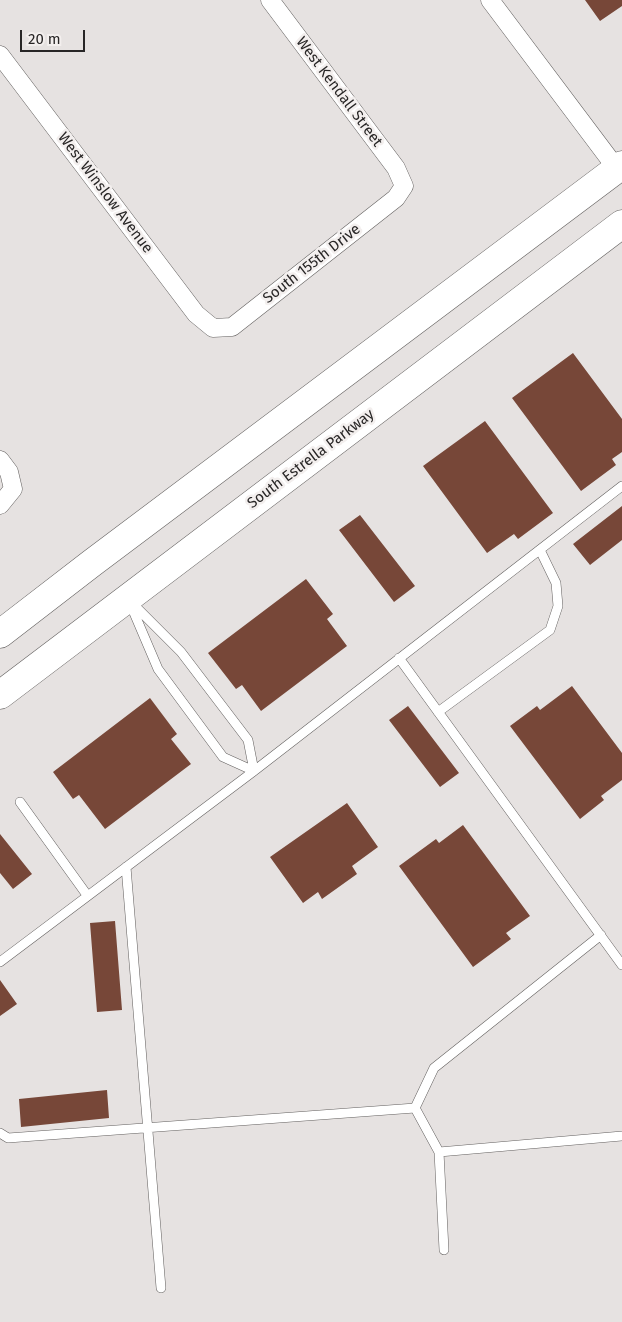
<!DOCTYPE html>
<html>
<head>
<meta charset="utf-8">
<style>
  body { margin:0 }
  #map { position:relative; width:622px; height:1322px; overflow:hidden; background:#e6e2e1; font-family:"Fira Sans",sans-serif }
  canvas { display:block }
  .scale { position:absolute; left:20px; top:30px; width:65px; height:22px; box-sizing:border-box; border:2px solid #282626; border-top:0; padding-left:6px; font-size:15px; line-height:18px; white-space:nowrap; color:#282626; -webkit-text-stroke:4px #f3efee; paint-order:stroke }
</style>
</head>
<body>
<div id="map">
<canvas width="622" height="1322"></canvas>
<div class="scale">20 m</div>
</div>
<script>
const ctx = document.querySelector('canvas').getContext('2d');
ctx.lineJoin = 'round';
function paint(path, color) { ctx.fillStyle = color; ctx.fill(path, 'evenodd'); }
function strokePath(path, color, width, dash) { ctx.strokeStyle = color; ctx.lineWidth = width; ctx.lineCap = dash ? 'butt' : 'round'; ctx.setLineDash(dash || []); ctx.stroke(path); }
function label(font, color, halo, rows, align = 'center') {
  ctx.font = font + ' "Fira Sans",sans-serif'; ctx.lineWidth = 5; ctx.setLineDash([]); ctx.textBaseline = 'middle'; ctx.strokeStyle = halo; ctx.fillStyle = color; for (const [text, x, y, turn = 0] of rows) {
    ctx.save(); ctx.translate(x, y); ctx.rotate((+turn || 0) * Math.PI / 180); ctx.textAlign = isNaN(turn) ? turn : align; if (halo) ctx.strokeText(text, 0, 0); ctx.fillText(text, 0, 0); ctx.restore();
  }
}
paint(new Path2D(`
  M 585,0 L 622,0 L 622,6 L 600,21 Z
  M 573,353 L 622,419 L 622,452 L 612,459 L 616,465 L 581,491 L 512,398 Z
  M 485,421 L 553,513 L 518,539 L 514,534 L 487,553 L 423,466 Z
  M 622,506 L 622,540 L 590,565 L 573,544 Z
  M 360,515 L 415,586 L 394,602 L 339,530 Z
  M 306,579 L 333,614 L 327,619 L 347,646 L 261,711 L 242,685 L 236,689 L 208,653 Z
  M 572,686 L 622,753 L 622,780 L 601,796 L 604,800 L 580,819 L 510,726 L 537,706 L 540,710 Z
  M 150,698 L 177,734 L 171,739 L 191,764 L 105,829 L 79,795 L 73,799 L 53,772 Z
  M 408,706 L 459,773 L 440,787 L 389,720 Z
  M 347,803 L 378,847 L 352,866 L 357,874 L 322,899 L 318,892 L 303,903 L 270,857 Z
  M 463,825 L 530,916 L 506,933 L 511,939 L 473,967 L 399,866 L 436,839 L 439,843 Z
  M 0,834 L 32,874 L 13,889 L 0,873 Z
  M 115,921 L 122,1010 L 97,1012 L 90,923 Z
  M 0,980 L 17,1004 L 0,1016 Z
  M 107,1090 L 109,1118 L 21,1127 L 19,1099 Z`), '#774738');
const service = new Path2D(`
  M 129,601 L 158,669 L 223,757 L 254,771
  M 131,602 L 181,652 L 248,740 L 254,771
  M 399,658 L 622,965
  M 438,712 L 550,630 L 558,606 L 556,583 L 540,550
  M 20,802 L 87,895
  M 126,867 L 161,1288
  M 0,962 L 254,771 L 622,486
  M 415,1108 L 434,1068 L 601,935
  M 0,1133 L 8,1138 L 415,1108 L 439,1152 L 622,1136
  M 439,1152 L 444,1250`);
const minor = new Path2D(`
  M 490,0 L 617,169
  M 0,55 L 196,314 L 213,328 L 232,327 L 396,198 L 404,186 L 396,168 L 270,0
  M 0,460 L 9,472 L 13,489 L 0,505`);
const primary = new Path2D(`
  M 0,634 L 92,563 L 622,165
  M 0,695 L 622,224`);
strokePath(service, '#63605f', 10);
strokePath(minor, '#63605f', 19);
strokePath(primary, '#63605f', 29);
strokePath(service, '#fff', 9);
strokePath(minor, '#fff', 18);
strokePath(primary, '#fff', 28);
label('15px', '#282626', '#f3efee', [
  ["West Kendall Street",339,92,53],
  ["West Winslow Avenue",105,193,53],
  ["South 155th Drive",312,264,-38],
  ["South Estrella Parkway",311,459,-37]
]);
</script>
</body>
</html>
